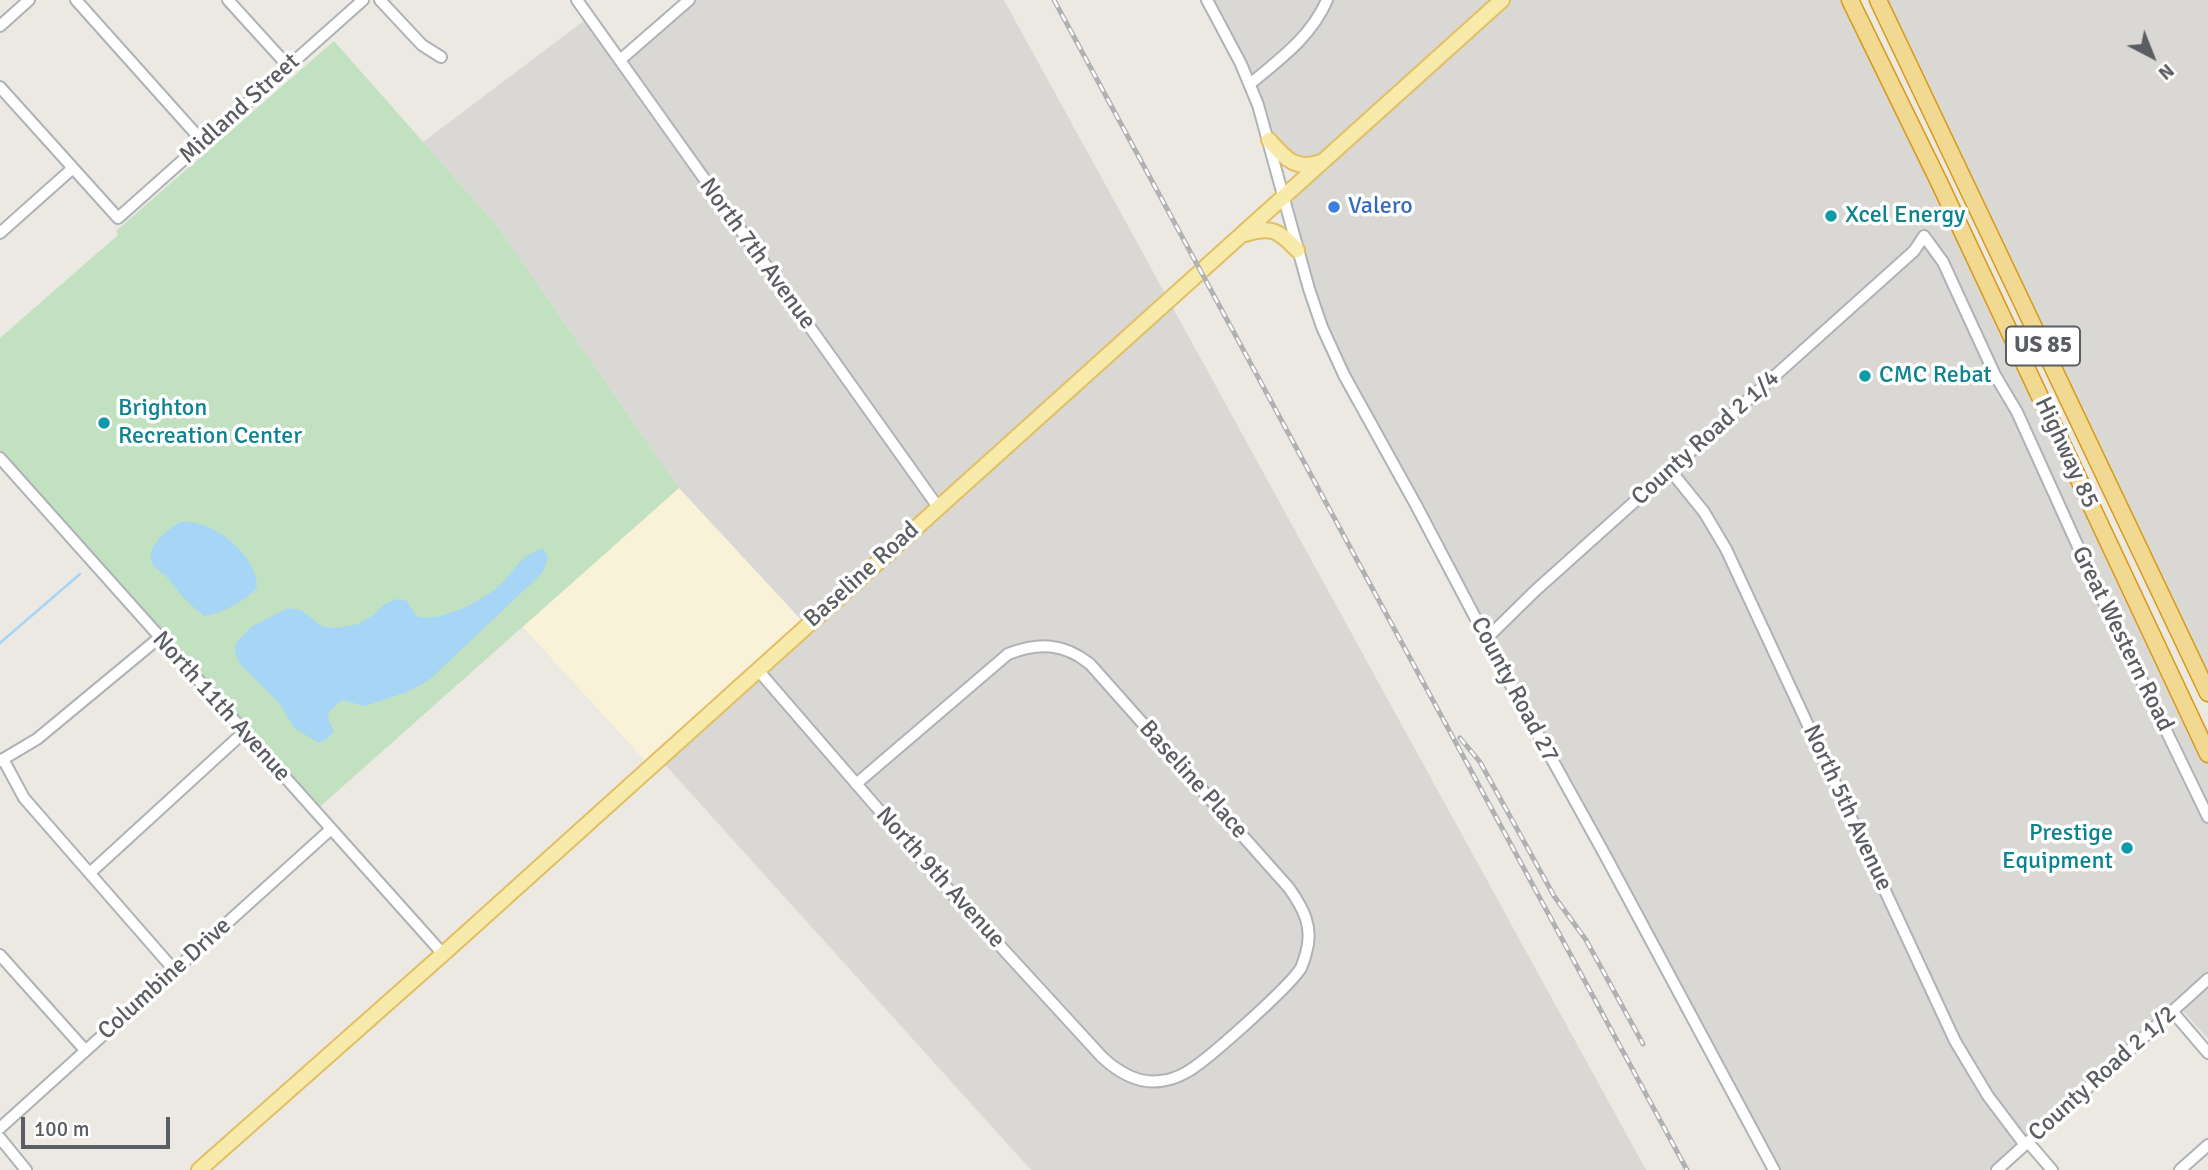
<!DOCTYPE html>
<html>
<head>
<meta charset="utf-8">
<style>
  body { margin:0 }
  #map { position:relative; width:2208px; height:1170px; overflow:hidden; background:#ebe9e2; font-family:Signika,sans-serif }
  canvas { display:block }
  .north { position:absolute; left:2117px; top:21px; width:70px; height:70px; -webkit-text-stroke:5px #fff; paint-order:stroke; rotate:138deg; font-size:19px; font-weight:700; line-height:28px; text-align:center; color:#5a5d61 }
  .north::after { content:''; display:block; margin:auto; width:24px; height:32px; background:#5a5d61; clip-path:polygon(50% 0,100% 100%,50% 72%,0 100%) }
  .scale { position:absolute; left:21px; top:1117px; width:149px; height:32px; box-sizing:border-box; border:4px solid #5a5d61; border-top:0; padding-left:9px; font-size:21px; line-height:24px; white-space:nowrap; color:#5a5d61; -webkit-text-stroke:5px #fff; paint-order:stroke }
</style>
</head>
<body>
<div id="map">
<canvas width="2208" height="1170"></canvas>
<div class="north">N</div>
<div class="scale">100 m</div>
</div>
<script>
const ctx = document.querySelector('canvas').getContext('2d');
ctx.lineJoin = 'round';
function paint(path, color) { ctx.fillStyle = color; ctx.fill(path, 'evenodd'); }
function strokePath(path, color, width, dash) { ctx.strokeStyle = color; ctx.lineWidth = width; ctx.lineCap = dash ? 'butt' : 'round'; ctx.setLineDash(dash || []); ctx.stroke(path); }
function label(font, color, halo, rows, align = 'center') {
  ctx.font = font + ' Signika,sans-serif'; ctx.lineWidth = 7; ctx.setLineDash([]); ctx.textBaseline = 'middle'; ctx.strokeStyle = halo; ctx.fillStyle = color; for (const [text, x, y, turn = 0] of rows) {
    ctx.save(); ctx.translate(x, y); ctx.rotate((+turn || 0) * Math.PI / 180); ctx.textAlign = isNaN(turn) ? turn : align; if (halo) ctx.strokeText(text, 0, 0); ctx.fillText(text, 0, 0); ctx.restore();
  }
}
paint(new Path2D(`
  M 679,488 L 806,625 L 650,766 L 523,627 Z`), '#faf2d8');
paint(new Path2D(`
  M 690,0 L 1004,0 L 1646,1170 L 1031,1170 L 659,758 L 806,625 L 679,488 L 498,227 L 423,142 L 589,17 L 621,62 Z
  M 1207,0 L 1850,0 L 2208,754 L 2208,1039 L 2179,1006 L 1997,1170 L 1774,1170 L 1344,375 L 1282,198 L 1307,167 L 1269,140 L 1258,105 Z
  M 1878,0 L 2208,0 L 2208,693 Z`), '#dad8d4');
paint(new Path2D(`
  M 334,41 L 498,227 L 679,488 L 314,812 L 0,458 L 0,338 L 118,235 L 116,231 Z`), '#c1e1c0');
paint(new Path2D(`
  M 181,522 C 187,522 193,522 199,524 C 224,530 258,560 257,588 C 242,603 224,612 204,616 C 190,605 180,594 169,580 C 165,574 157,570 153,565 C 143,548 170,527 181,522 Z
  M 543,548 L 548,557 L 544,570 L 536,579 L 429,680 L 407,692 L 365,706 L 342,700 L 328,713 L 329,722 L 334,731 L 327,739 L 319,743 L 294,728 L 280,704 L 240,664 L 235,652 L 236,643 L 251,627 L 288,608 L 301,610 L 323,627 L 337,628 L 358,624 L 372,616 L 385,604 L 397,599 L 407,601 L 416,616 C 438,623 475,604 493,591 C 513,576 517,556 543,548 Z`), '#a7d5f6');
strokePath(new Path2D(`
  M 0,643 L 80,574`), '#a7d5f6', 2.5);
const minor = new Path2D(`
  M 76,0 L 203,142
  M 228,0 L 288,66
  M 380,0 L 422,45 L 441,57
  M 577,0 L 938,507
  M 1207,0 L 1241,64 L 1258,105 L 1309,289 L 1322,327 L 1344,375 L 1416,505 L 1507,678 L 1605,855 L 1774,1170
  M 0,26 L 29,0
  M 620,60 L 689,0
  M 1250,84 C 1280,59 1311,37 1327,0
  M 0,87 L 118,218 L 363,0
  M 0,233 L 73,168
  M 0,458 L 443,954
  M 1670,470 L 1704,512 L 1726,549 L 1955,1041 L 1988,1096 L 2025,1145
  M 1487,638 L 1536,590 L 1914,251 L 1924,236 L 1943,262 L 1995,375 L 2017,412 L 2095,584 L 2208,817
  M 757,669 L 936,876 L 1102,1057 C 1118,1072 1137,1084 1160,1081 C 1169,1080 1178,1077 1185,1073 C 1205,1063 1290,986 1301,968 C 1303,963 1305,957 1306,953 C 1314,927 1303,908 1289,888 L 1090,664 C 1064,643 1039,642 1008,654 L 856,784
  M 3,759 L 24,798 L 175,971
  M 0,761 L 37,739 L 159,638
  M 91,872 L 244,732
  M 0,955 L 85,1050
  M 2172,1011 L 2208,1053
  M 0,1128 L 330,830
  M 0,1138 L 26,1170
  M 2028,1142 L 2052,1170
  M 1997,1170 L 2208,979
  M 2180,1170 L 2208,1145`);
const major = new Path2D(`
  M 1269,140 C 1286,159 1295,171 1322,162
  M 1245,234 C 1272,226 1278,230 1297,250
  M 199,1170 L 443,954 L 1502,0`);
const highway = new Path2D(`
  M 1850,0 L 1939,182 L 2208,754
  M 1878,0 L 2208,693`);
strokePath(minor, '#afb2b6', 14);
strokePath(major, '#e3be63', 18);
strokePath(highway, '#d89915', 19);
strokePath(minor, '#fff', 10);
strokePath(major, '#f7eaab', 14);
strokePath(highway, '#f2d992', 16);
const rail = new Path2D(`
  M 1054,0 L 1687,1170
  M 1460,738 L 1480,762 L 1554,896 L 1586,940 L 1643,1044`);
strokePath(rail, '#b0b1b1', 5);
strokePath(rail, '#fff', 2.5, [8]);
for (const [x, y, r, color] of [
  [1334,207,7,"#3f7fe0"],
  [1831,216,7,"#0f9aa8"],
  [1865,376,7,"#0f9aa8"],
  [104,423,7,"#0f9aa8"],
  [2127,848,7,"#0f9aa8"]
]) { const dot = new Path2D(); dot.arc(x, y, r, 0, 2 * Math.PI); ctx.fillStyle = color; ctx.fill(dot); strokePath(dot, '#fff', 2.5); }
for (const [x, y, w] of [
  [2043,346,74]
]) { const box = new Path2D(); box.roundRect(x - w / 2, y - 19.5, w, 39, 5); ctx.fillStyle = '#fff'; ctx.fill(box); strokePath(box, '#5a5d61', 2); }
label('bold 23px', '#5a5d61', null, [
  ["US 85",2043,346]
]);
label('24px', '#5a5d61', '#fff', [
  ["Midland Street",240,109,-42],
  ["North 7th Avenue",757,254,54],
  ["County Road 2 1/4",1706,438,-42],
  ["Highway 85",2066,453,65],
  ["Baseline Road",862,575,-42],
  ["Great Western Road",2122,639,64],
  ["County Road 27",1514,690,62],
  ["North 11th Avenue",221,707,48],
  ["Baseline Place",1193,780,48],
  ["North 5th Avenue",1847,808,65],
  ["North 9th Avenue",940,878,48],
  ["Columbine Drive",165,979,-42],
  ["County Road 2 1/2",2103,1074,-42]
]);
label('24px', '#366cbe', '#fff', [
  ["Valero",1348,207]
], 'left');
label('24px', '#0d838f', '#fff', [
  ["Xcel Energy",1845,216],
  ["CMC Rebat",1879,376],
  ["Brighton",118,409],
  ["Recreation Center",118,437],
  ["Prestige",2113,834,"right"],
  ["Equipment",2113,862,"right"]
], 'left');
</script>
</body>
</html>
